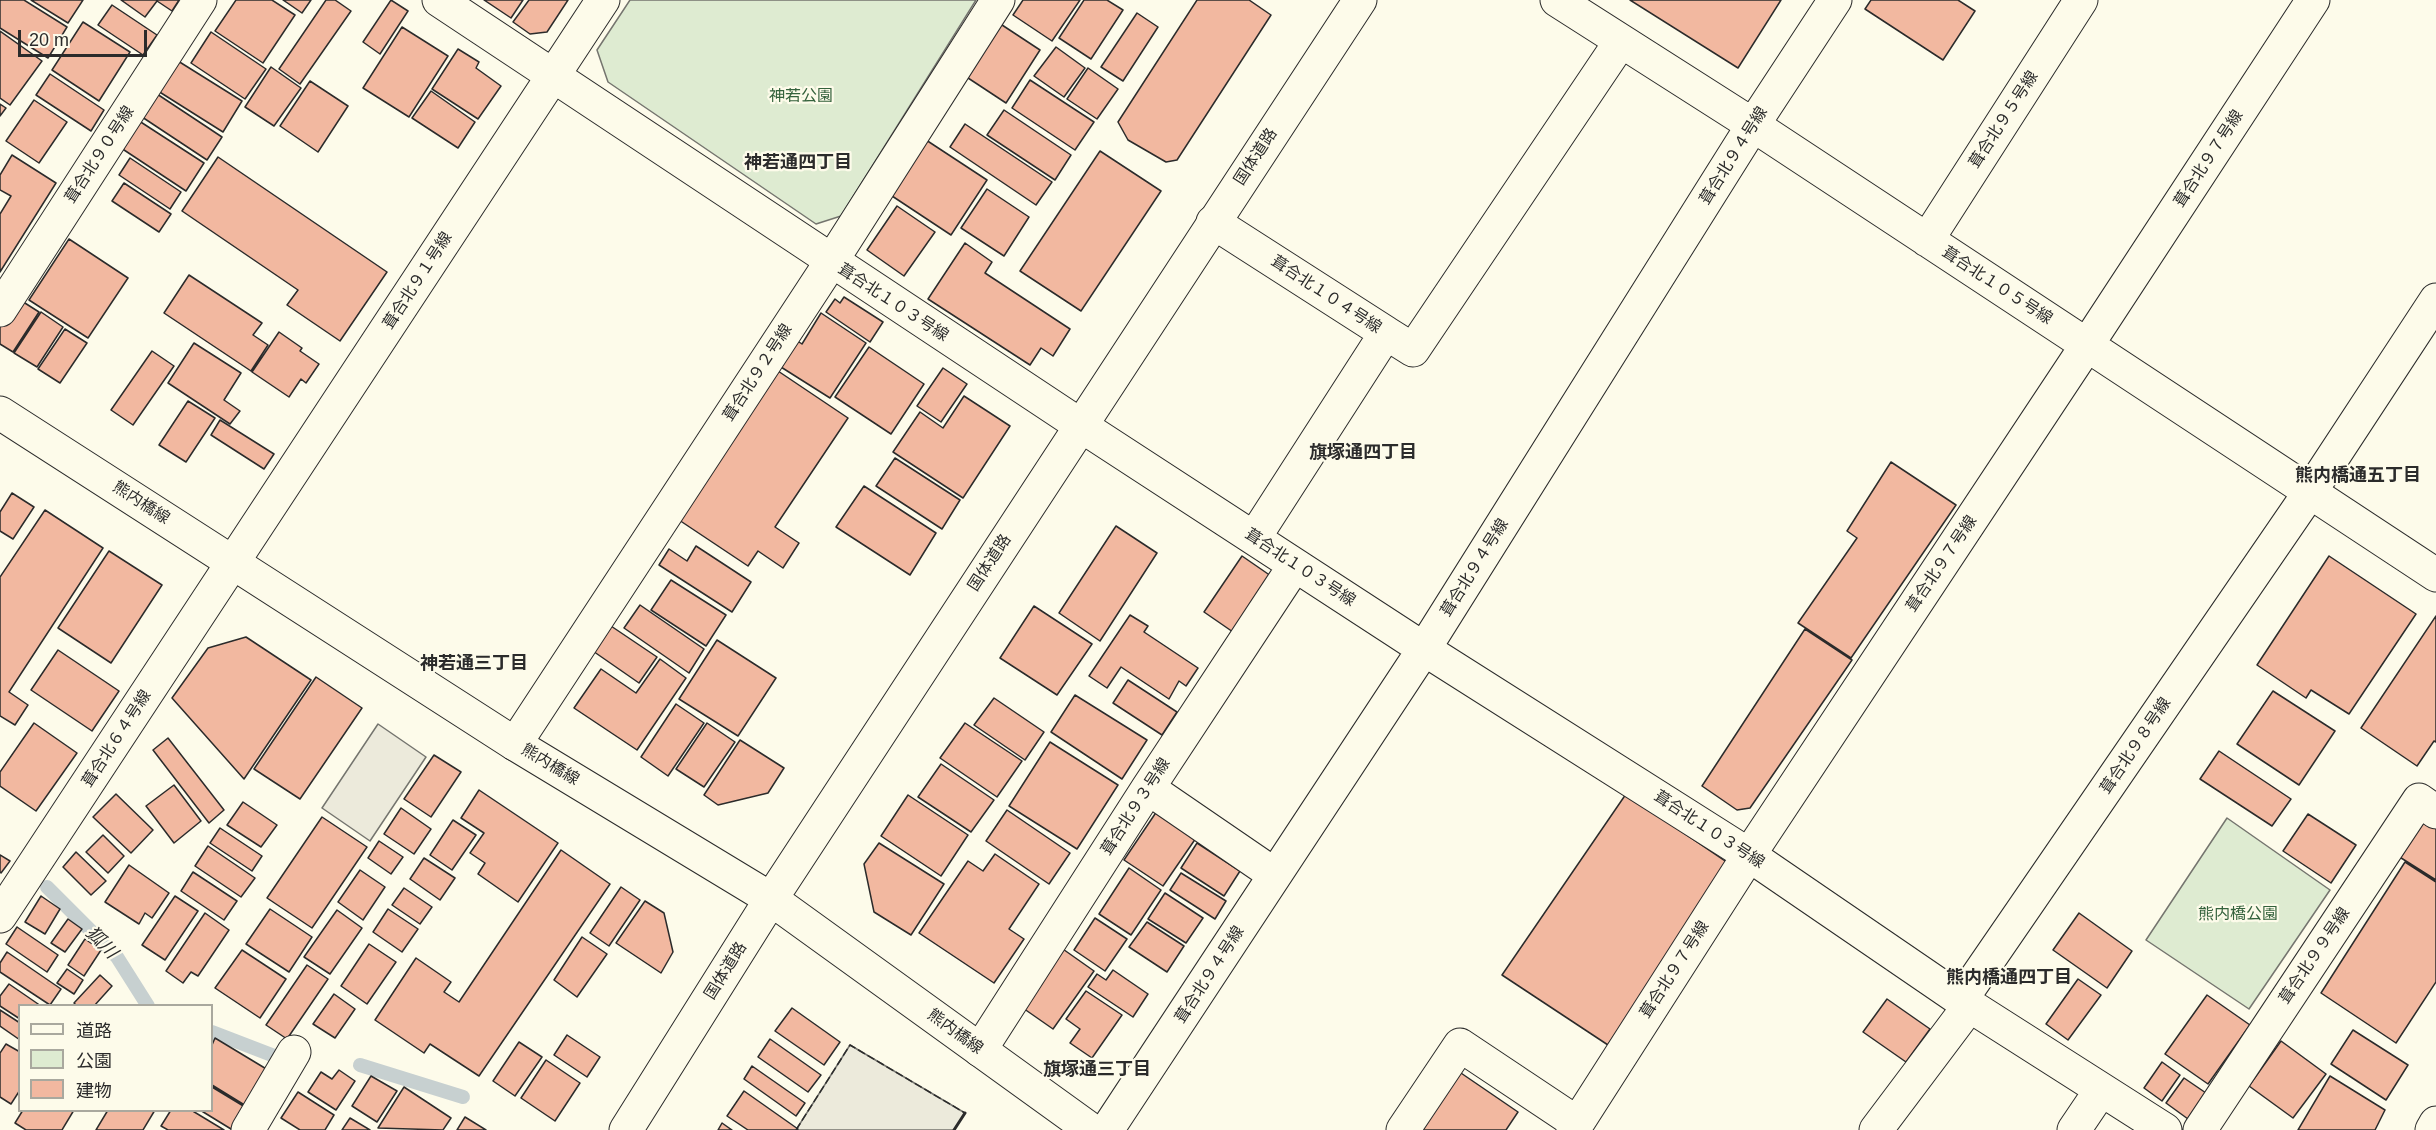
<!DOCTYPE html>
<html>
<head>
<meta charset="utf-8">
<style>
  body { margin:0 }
  #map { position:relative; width:2436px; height:1130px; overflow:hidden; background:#fdfbea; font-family:Helvetica,"Noto Sans JP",sans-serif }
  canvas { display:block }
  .legend { position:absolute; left:18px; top:1004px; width:195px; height:108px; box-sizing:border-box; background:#fdfbea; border:2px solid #a9a89e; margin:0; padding:8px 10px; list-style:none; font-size:18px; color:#2b2b2b }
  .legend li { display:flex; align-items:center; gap:12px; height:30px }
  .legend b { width:30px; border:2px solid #a9a89e }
  .scale { position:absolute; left:18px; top:30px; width:129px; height:27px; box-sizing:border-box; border:3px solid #2b2b2b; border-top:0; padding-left:8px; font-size:18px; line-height:21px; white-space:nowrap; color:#2b2b2b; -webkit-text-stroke:4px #fdfbea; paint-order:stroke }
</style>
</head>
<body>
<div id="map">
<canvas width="2436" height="1130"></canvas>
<ul class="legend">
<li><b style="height:8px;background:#fdfbea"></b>道路</li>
<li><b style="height:16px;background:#deebd1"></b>公園</li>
<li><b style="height:16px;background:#f2b8a0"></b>建物</li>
</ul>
<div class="scale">20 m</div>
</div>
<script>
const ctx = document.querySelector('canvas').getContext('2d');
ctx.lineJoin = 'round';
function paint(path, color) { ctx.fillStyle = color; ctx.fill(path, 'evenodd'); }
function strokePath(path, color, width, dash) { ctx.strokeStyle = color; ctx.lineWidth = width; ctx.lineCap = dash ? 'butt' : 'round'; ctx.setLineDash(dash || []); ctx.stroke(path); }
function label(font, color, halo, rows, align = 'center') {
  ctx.font = font + ' Helvetica,"Noto Sans JP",sans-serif'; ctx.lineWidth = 4.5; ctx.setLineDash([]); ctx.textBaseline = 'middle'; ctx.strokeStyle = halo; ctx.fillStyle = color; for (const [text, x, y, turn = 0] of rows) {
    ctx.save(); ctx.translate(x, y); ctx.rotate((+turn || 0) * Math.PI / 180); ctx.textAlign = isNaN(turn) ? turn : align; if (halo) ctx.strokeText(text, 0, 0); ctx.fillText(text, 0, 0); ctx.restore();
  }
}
const green = new Path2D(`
  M 630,0 L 976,0 L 841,216 L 816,224 L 608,82 L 597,50 Z
  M 2227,818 L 2330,890 L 2249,1009 L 2146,940 Z`);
paint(green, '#deebd1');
strokePath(green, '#74746e', 1.5);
const parking = new Path2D(`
  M 378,724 L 426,757 L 370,841 L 322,808 Z
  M 850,1045 L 965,1113 L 954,1130 L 796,1130 Z`);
paint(parking, '#eceadb');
strokePath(parking, '#74746e', 1.5);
strokePath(new Path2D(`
  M 47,887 L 117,957 L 148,1006
  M 212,1032 L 277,1057
  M 360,1065 L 463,1097`), '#c7d0d0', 14);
const building = new Path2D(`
  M 0,0 L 24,0 L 67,27 L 48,58 L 0,28 Z
  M 31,0 L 83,0 L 68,23 Z
  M 121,0 L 179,0 L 172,11 L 157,1 L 145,17 Z
  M 236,0 L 272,0 L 295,15 L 263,63 L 215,31 Z
  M 283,0 L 311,0 L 302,13 Z
  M 326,0 L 335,0 L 351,11 L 300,84 L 279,69 Z
  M 391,0 L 408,11 L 380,54 L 363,42 Z
  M 484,0 L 523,0 L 511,18 Z
  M 529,0 L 568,0 L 547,32 L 530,34 L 513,22 Z
  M 1023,0 L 1080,0 L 1052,41 L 1013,15 Z
  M 1084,0 L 1107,0 L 1123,10 L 1091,59 L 1059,38 Z
  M 1197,0 L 1249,0 L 1271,15 L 1177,160 L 1166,162 L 1128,140 L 1118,122 Z
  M 1630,0 L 1781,0 L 1738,68 Z
  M 1871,0 L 1958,0 L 1975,11 L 1943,60 L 1865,9 Z
  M 112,5 L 157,35 L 143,55 L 98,25 Z
  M 1137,13 L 1158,27 L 1123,81 L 1101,67 Z
  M 83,22 L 130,52 L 99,101 L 52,70 Z
  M 999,23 L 1040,50 L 1006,103 L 965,76 Z
  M 402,27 L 448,56 L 409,117 L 363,88 Z
  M 0,31 L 42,61 L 10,105 L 0,98 Z
  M 211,32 L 266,69 L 245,99 L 191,63 Z
  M 1056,47 L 1085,68 L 1064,97 L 1034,76 Z
  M 458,49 L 479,62 L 476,68 L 501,86 L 478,119 L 432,89 Z
  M 178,61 L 242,101 L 223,132 L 158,91 Z
  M 271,67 L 301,88 L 274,126 L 245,107 Z
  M 1088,68 L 1118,89 L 1097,119 L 1067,99 Z
  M 50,74 L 104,110 L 91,131 L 36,95 Z
  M 1030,80 L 1094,122 L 1075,150 L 1012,108 Z
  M 310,81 L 348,106 L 318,152 L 280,126 Z
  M 151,90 L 222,137 L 207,160 L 136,113 Z
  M 431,91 L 475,122 L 458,148 L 412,118 Z
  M 34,100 L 67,122 L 39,163 L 6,141 Z
  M 0,104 L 6,108 L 0,116 Z
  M 1004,110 L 1071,155 L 1055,180 L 987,135 Z
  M 133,117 L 204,163 L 186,191 L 115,144 Z
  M 965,124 L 1052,182 L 1036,205 L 950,147 Z
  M 923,138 L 987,180 L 951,235 L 886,192 Z
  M 1100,151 L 1161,191 L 1081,311 L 1020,271 Z
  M 12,155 L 56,183 L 0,272 L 0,214 L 11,196 L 0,190 L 0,175 Z
  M 218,157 L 387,272 L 340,341 L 287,305 L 298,290 L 182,211 Z
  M 130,158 L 181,192 L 170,209 L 119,175 Z
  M 124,183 L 171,214 L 159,232 L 112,201 Z
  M 987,189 L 1029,217 L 1004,256 L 961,228 Z
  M 897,206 L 935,232 L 904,276 L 867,250 Z
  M 69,239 L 128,278 L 88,338 L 29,300 Z
  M 965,243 L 992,262 L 985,273 L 1070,329 L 1053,356 L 1041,348 L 1030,365 L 928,299 Z
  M 189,275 L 262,323 L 253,335 L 268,345 L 251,371 L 164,313 Z
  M 844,297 L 883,322 L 870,342 L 826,312 L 835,299 L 840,303 Z
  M 17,298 L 39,312 L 13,352 L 0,344 L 0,323 Z
  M 41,312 L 63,327 L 37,367 L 14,353 Z
  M 821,313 L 866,343 L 830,398 L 773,362 L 790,336 L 802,344 Z
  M 65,329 L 87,343 L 60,383 L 38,369 Z
  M 279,332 L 302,348 L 300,351 L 319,364 L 306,383 L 301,379 L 289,397 L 252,372 Z
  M 194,343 L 241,373 L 224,400 L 240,411 L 230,424 L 168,383 Z
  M 869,347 L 924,384 L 891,434 L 835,397 Z
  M 152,351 L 174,366 L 133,425 L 111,410 Z
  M 943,368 L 967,384 L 941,422 L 917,406 Z
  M 778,371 L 848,418 L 775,527 L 799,543 L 783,568 L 758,551 L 748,566 L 679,520 Z
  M 964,396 L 1010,426 L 963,498 L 893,452 L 920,412 L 943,428 Z
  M 188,401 L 215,418 L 186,462 L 159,445 Z
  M 220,420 L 274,454 L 264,469 L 211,435 Z
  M 895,458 L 960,500 L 942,529 L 876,486 Z
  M 1891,462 L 1956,505 L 1851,658 L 1798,623 L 1857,538 L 1847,531 Z
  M 864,486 L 936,533 L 910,575 L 836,527 Z
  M 12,493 L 34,507 L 13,539 L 0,531 L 0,512 Z
  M 45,510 L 103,548 L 9,692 L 28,705 L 15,725 L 0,716 L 0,577 Z
  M 1116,526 L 1157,553 L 1100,641 L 1059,613 Z
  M 696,546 L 751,582 L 732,612 L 659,565 L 669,549 L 687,561 Z
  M 109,551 L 162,585 L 111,663 L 58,628 Z
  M 1242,556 L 1271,576 L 1233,632 L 1204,612 Z
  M 2329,556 L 2416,614 L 2349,714 L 2311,690 L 2306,698 L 2257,665 Z
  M 671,580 L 726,615 L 706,646 L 651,610 Z
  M 640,605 L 704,649 L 689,673 L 624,628 Z
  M 1034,606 L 1092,644 L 1057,695 L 1000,658 Z
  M 1130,615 L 1148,626 L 1144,632 L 1198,668 L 1186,686 L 1179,681 L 1169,699 L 1121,667 L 1107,688 L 1089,676 Z
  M 2436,616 L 2436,742 L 2434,741 L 2417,766 L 2361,728 Z
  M 608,624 L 657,657 L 639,683 L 590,649 Z
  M 1805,629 L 1852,660 L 1750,808 L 1737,810 L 1702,786 Z
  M 246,637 L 311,680 L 244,779 L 172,698 L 208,648 Z
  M 717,640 L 776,678 L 738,736 L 679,699 Z
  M 58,650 L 119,691 L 92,731 L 31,690 Z
  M 660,659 L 686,678 L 637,750 L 574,708 L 601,669 L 636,693 Z
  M 316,677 L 362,708 L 300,799 L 254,769 Z
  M 1128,680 L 1177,712 L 1162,735 L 1113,703 Z
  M 2273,691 L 2335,731 L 2299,785 L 2237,744 Z
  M 1075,695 L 1147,740 L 1122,779 L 1051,732 Z
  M 994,698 L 1044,732 L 1025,760 L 974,725 Z
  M 676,704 L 704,723 L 668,776 L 641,757 Z
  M 34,723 L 77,753 L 36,811 L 0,786 L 0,772 Z
  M 707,723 L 735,742 L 704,787 L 676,769 Z
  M 965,723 L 1022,761 L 997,797 L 940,758 Z
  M 168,738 L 224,810 L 209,823 L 153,750 Z
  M 740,740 L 784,768 L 768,793 L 718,805 L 704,795 Z
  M 1050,742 L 1118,785 L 1077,849 L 1009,806 Z
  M 2219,751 L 2291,799 L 2272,826 L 2200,779 Z
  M 434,755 L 461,772 L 431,817 L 404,799 Z
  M 941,764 L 994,800 L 971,832 L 918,797 Z
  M 174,785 L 201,821 L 174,843 L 146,806 Z
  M 479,790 L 558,843 L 518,902 L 478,874 L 485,863 L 470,853 L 484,833 L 461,818 Z
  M 116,794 L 153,830 L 131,853 L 93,817 Z
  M 1626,794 L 1728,863 L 1608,1045 L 1502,975 Z
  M 908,795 L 968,835 L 941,876 L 881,836 Z
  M 243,802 L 277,825 L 261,847 L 227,825 Z
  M 401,808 L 431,829 L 414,854 L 384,834 Z
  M 1007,810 L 1070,853 L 1049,884 L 986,841 Z
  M 1157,811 L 1196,838 L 1163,886 L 1124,860 Z
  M 2308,814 L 2356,845 L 2331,883 L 2283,851 Z
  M 322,817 L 367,847 L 312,928 L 267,898 Z
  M 2422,818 L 2436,828 L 2436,880 L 2398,856 Z
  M 453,820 L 476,835 L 452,870 L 430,855 Z
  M 220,828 L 262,856 L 252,871 L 210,843 Z
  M 103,835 L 124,856 L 108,873 L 86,852 Z
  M 379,841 L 403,857 L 391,874 L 368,858 Z
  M 879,843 L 944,884 L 911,935 L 874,912 L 864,864 Z
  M 1197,843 L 1240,871 L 1224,896 L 1181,868 Z
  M 208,846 L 255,878 L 241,897 L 195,866 Z
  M 561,850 L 610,884 L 479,1076 L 430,1044 L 424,1053 L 375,1020 L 416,958 L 451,982 L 444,992 L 459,1002 Z
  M 76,852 L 106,881 L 91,895 L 63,867 Z
  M 995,854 L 1039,884 L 1009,929 L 1024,939 L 994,983 L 919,933 L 968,861 L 983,871 Z
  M 0,855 L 10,861 L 1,873 L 0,872 Z
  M 424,858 L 455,878 L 440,900 L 410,879 Z
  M 2405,862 L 2436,882 L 2436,982 L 2396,1043 L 2321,993 Z
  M 129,865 L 169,893 L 152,918 L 145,913 L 139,924 L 105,902 Z
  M 1129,868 L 1161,890 L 1131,935 L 1099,914 Z
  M 360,870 L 385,887 L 363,920 L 338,902 Z
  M 193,872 L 237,901 L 224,920 L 181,891 Z
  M 1181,873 L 1226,901 L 1215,919 L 1170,890 Z
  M 621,887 L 640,900 L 609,946 L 590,933 Z
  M 404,888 L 432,907 L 420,924 L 392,905 Z
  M 1165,893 L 1203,918 L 1186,943 L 1148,919 Z
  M 41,896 L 60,909 L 45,934 L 25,922 Z
  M 175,896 L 198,911 L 165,960 L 142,945 Z
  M 645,901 L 664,913 L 673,952 L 661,973 L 616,943 Z
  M 270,909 L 312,937 L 289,972 L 246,944 Z
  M 388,909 L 418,929 L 402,952 L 373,932 Z
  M 337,910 L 362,928 L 330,974 L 304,957 Z
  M 205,913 L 229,930 L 198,976 L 191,972 L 183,983 L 166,971 Z
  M 2079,913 L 2132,951 L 2107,988 L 2053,950 Z
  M 1095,918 L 1127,939 L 1105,971 L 1074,950 Z
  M 68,919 L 82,929 L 65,952 L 51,943 Z
  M 1147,922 L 1184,946 L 1167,972 L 1129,947 Z
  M 17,927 L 58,955 L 47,972 L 6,944 Z
  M 582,937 L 607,954 L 577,997 L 554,980 Z
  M 85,939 L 101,950 L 84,976 L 68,965 Z
  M 369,944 L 396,962 L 367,1004 L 341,986 Z
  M 1060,947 L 1094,971 L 1053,1029 L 1020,1006 Z
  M 242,950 L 286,979 L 260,1018 L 215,988 Z
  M 7,952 L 61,989 L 50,1005 L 0,972 L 0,963 Z
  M 307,965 L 328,979 L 287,1039 L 266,1025 Z
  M 67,969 L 83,980 L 74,994 L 57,983 Z
  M 1113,970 L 1148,994 L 1133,1017 L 1088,987 L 1097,974 L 1106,980 Z
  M 100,975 L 112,986 L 94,1006 L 77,1006 L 74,1003 Z
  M 2078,979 L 2101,995 L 2068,1040 L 2046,1024 Z
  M 9,984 L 41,1006 L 20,1006 L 20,1019 L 0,1006 L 0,996 Z
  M 1086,991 L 1122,1015 L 1092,1058 L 1070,1043 L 1080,1029 L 1066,1019 Z
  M 334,994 L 355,1009 L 335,1038 L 313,1024 Z
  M 2207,995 L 2250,1025 L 2208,1084 L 2165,1054 Z
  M 1887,999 L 1930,1029 L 1906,1062 L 1863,1032 Z
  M 792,1008 L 840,1042 L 824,1065 L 775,1031 Z
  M 0,1010 L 20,1023 L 20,1040 L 0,1026 Z
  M 2353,1030 L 2408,1065 L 2386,1100 L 2331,1064 Z
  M 567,1035 L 600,1057 L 587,1077 L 554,1055 Z
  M 215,1038 L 273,1073 L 251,1109 L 212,1085 L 212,1045 Z
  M 770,1039 L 821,1075 L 808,1092 L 758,1057 Z
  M 2281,1041 L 2326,1074 L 2293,1118 L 2249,1086 Z
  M 519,1042 L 542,1057 L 515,1096 L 493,1081 Z
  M 6,1044 L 20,1052 L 20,1090 L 11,1104 L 0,1097 L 0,1053 Z
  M 546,1060 L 580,1083 L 555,1121 L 521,1098 Z
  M 2162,1062 L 2180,1075 L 2162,1101 L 2144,1088 Z
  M 752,1066 L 805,1103 L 796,1116 L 744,1079 Z
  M 339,1070 L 355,1081 L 336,1110 L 308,1092 L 321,1072 L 332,1079 Z
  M 1458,1071 L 1518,1112 L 1506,1130 L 1418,1130 Z
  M 371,1076 L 397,1091 L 377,1122 L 352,1106 Z
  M 2330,1076 L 2385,1110 L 2375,1130 L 2298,1130 Z
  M 2184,1078 L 2206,1093 L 2188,1119 L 2166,1103 Z
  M 212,1087 L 245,1107 L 231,1129 L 200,1110 L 212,1110 Z
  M 404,1087 L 451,1118 L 443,1130 L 378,1128 Z
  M 744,1091 L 798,1129 L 797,1130 L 748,1130 L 727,1116 Z
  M 298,1092 L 334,1115 L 325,1130 L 300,1130 L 281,1118 Z
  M 23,1110 L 74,1110 L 62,1130 L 26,1130 L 15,1123 Z
  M 108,1110 L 155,1110 L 143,1130 L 96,1130 Z
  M 171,1110 L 191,1110 L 224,1130 L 168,1130 L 161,1126 Z
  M 465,1117 L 486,1130 L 457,1130 Z
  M 350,1118 L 370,1130 L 342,1130 Z
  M 722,1123 L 732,1130 L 718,1130 Z`);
paint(building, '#f2b8a0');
strokePath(building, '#2b2b2b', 1.5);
const street = new Path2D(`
  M 439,0 L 1080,425 L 1424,649 L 1749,855 L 1961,1000 L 2165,1130
  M 1557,0 L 1753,125 L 2436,575
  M 1213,222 L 1386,333 L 1254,538
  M 1927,240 L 2081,0
  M 0,310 L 200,0
  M 1386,333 L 1413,350 L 1621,41
  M 515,744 L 831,262 L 998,0
  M 1148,788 L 1275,875
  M 0,916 L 603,0
  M 1961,1000 L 2310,492 L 2436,300
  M 980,1050 L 1148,788 L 1295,565
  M 248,1130 L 294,1052
  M 1107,1130 L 1424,649 L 1753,125 L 1835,0
  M 1403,1130 L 1460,1045 L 1577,1123
  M 1573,1130 L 1749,855 L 2087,345 L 2313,0
  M 1876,1130 L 1970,1005
  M 2074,1130 L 2101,1090
  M 2200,1130 L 2419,800 L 2436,812`);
const secondary = new Path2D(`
  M 0,413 L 515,744 L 771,899 L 1091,1130
  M 626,1130 L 771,899 L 1360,0`);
const primary = new Path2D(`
  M 2432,1130 L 2436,1123`);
strokePath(street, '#2b2b2b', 35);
strokePath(secondary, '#2b2b2b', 35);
strokePath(primary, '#2b2b2b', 35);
strokePath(street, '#fdfbea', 33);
strokePath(secondary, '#fdfbea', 33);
strokePath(primary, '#fdfbea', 33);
strokePath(new Path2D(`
  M 796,1130 L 850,1045 L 965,1113`), '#2b2b2b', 1.5, [8, 3]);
strokePath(new Path2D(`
  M 954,1130 L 965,1113`), '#2b2b2b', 3);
label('16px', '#34623c', '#fdfbea', [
  ["神若公園",801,97],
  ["熊内橋公園",2238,915]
]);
label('16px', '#2b2b2b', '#fdfbea', [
  ["葺合北９５号線",2004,120,-57],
  ["葺合北９０号線",100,155,-57],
  ["葺合北９４号線",1734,156,-58],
  ["国体道路",1256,157,-57],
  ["葺合北９７号線",2209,159,-57],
  ["葺合北９１号線",418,281,-57],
  ["葺合北１０５号線",1997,286,33],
  ["葺合北１０４号線",1326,295,33],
  ["葺合北１０３号線",893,303,33],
  ["葺合北９２号線",758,373,-57],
  ["熊内橋線",141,503,33],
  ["国体道路",990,563,-57],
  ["葺合北９７号線",1942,564,-56],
  ["葺合北１０３号線",1300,568,33],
  ["葺合北９４号線",1475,568,-58],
  ["葺合北６４号線",117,739,-57],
  ["葺合北９８号線",2136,746,-56],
  ["熊内橋線",550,765,31],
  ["葺合北９３号線",1136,807,-57],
  ["葺合北１０３号線",1709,830,33],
  ["葺合北９９号線",2315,956,-56],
  ["葺合北９７号線",1675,970,-57],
  ["国体道路",726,971,-58],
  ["葺合北９４号線",1210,975,-57],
  ["熊内橋線",955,1032,36]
]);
label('bold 18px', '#2b2b2b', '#fdfbea', [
  ["神若通四丁目",798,163],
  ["旗塚通四丁目",1363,453],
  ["熊内橋通五丁目",2358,476],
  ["神若通三丁目",474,664],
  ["熊内橋通四丁目",2009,978],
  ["旗塚通三丁目",1097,1070]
]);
label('italic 18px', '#2b2b2b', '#fdfbea', [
  ["狐川",101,943,46]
]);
</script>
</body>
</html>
